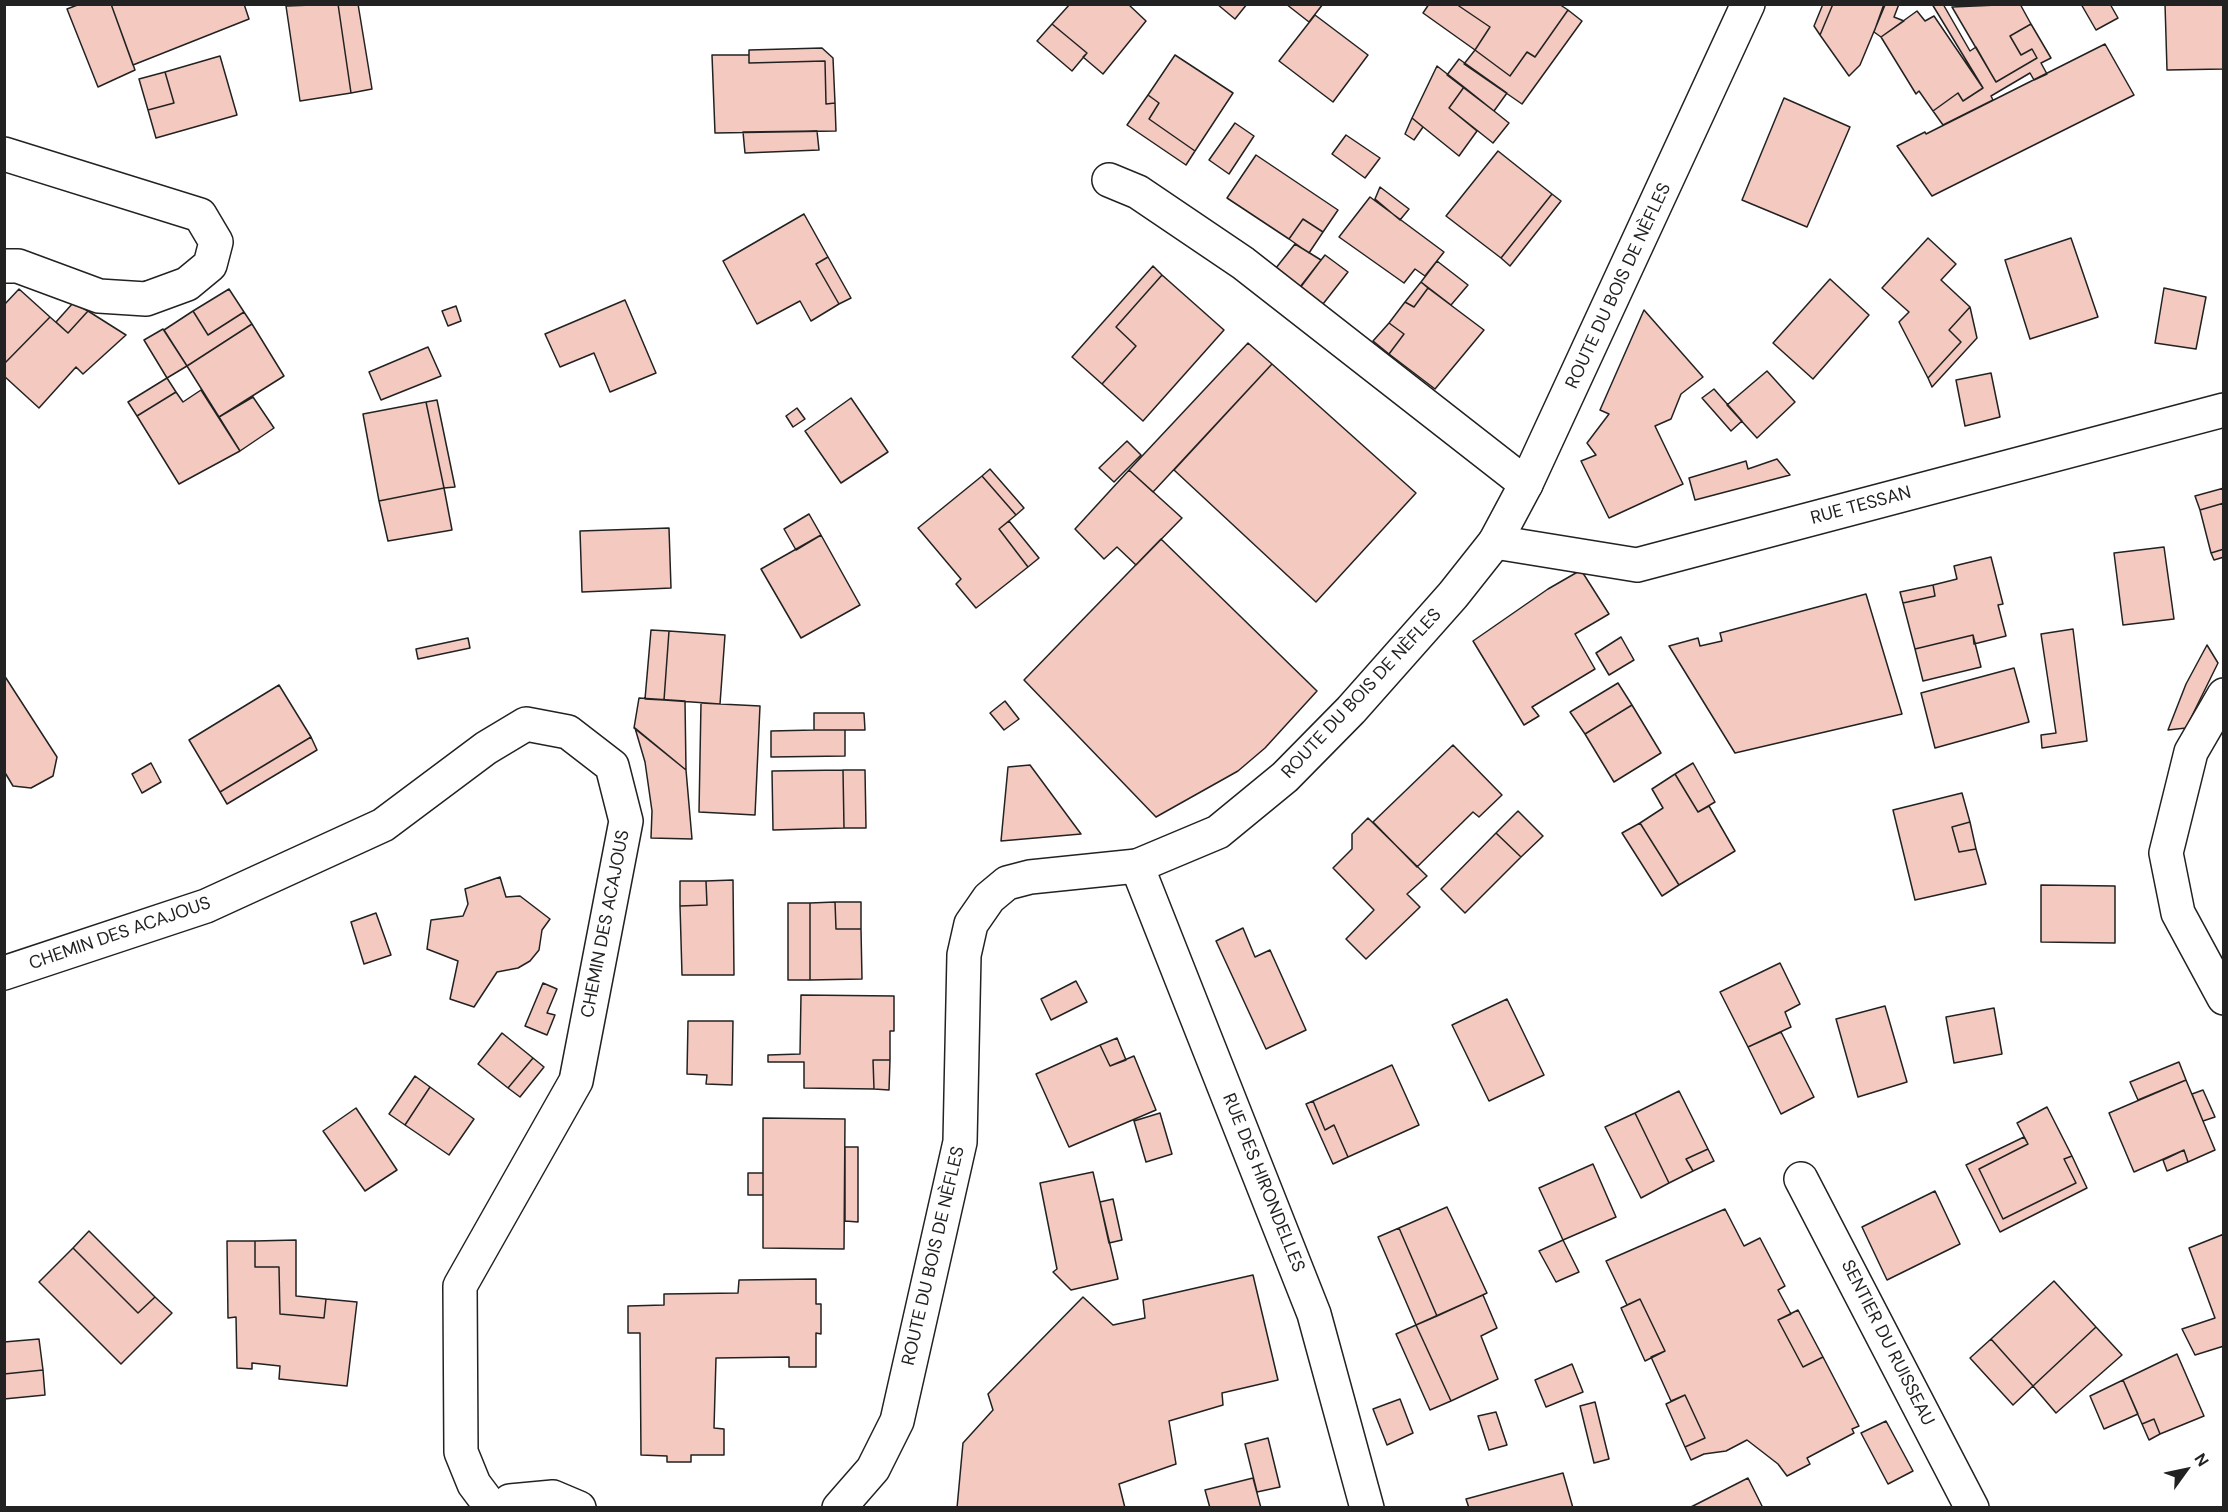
<!DOCTYPE html>
<html>
<head>
<meta charset="utf-8">
<style>
  body { margin:0 }
  #map { position:relative; width:2228px; height:1512px; overflow:hidden; background:#fff; font-family:"DM Sans",sans-serif }
  canvas { display:block }
  .frame { position:absolute; inset:0; border:6px solid #222; pointer-events:none }
  .north { position:absolute; left:2156px; top:1440px; width:60px; height:60px; -webkit-text-stroke:4px #fff; paint-order:stroke; rotate:57deg; font-size:16px; font-weight:700; line-height:24px; text-align:center; color:#222 }
  .north::after { content:''; display:block; margin:auto; width:21px; height:27px; background:#222; clip-path:polygon(50% 0,100% 100%,50% 72%,0 100%) }
</style>
</head>
<body>
<div id="map">
<canvas width="2228" height="1512"></canvas>
<div class="frame"></div>
<div class="north">N</div>
</div>
<script>
const ctx = document.querySelector('canvas').getContext('2d');
ctx.lineJoin = 'round';
function paint(path, color) { ctx.fillStyle = color; ctx.fill(path, 'evenodd'); }
function strokePath(path, color, width, dash) { ctx.strokeStyle = color; ctx.lineWidth = width; ctx.lineCap = dash ? 'butt' : 'round'; ctx.setLineDash(dash || []); ctx.stroke(path); }
function label(font, color, halo, rows, align = 'center') {
  ctx.font = font + ' "DM Sans",sans-serif'; ctx.lineWidth = 4.5; ctx.setLineDash([]); ctx.textBaseline = 'middle'; ctx.strokeStyle = halo; ctx.fillStyle = color; for (const [text, x, y, turn = 0] of rows) {
    ctx.save(); ctx.translate(x, y); ctx.rotate((+turn || 0) * Math.PI / 180); ctx.textAlign = isNaN(turn) ? turn : align; if (halo) ctx.strokeText(text, 0, 0); ctx.fillText(text, 0, 0); ctx.restore();
  }
}
const building = new Path2D(`
  M 80,4 L 111,4 L 135,70 L 98,87 L 67,9 Z
  M 111,4 L 244,4 L 249,19 L 133,65 Z
  M 338,4 L 358,4 L 372,89 L 351,93 Z
  M 338,4 L 351,93 L 300,101 L 286,6 Z
  M 1070,4 L 1128,4 L 1146,21 L 1103,74 L 1083,57 L 1087,53 L 1052,24 Z
  M 1217,4 L 1247,4 L 1235,19 Z
  M 1286,4 L 1323,4 L 1309,22 Z
  M 1429,4 L 1456,4 L 1490,27 L 1475,50 L 1423,13 Z
  M 1456,4 L 1559,4 L 1568,10 L 1535,57 L 1527,52 L 1510,76 L 1475,50 L 1490,27 Z
  M 1823,4 L 1833,4 L 1820,35 L 1814,26 Z
  M 1833,4 L 1885,5 L 1860,65 L 1849,76 L 1820,35 Z
  M 1884,4 L 1899,4 L 1894,17 L 1904,21 L 1881,37 L 1874,32 Z
  M 1932,4 L 1943,4 L 1970,51 L 1976,47 L 1996,82 L 2037,58 L 2032,49 L 2021,55 L 2010,36 L 2031,24 L 2051,58 L 2041,63 L 2047,74 L 2034,80 L 2030,73 L 1991,96 L 1993,100 L 1943,125 L 1933,111 L 1958,93 L 1963,101 L 1983,88 Z
  M 2020,4 L 2031,24 L 2010,36 L 2021,55 L 2032,49 L 2037,58 L 1996,82 L 1952,7 Z
  M 2081,4 L 2110,4 L 2118,18 L 2096,30 Z
  M 2165,4 L 2224,4 L 2224,69 L 2167,70 Z
  M 1568,10 L 1582,21 L 1522,104 L 1464,64 L 1475,50 L 1510,76 L 1527,52 L 1535,57 Z
  M 1917,11 L 1925,21 L 1934,16 L 1983,88 L 1963,101 L 1958,93 L 1933,111 L 1919,91 L 1916,94 L 1881,37 Z
  M 1315,15 L 1368,55 L 1333,102 L 1279,61 Z
  M 1052,24 L 1087,53 L 1072,71 L 1037,41 Z
  M 2105,44 L 2134,95 L 1932,196 L 1897,146 L 1925,132 L 1926,134 Z
  M 822,48 L 833,58 L 835,103 L 826,104 L 825,61 L 749,63 L 749,50 Z
  M 712,55 L 749,55 L 749,63 L 825,61 L 826,104 L 835,103 L 836,131 L 715,133 Z
  M 1175,55 L 1233,93 L 1195,151 L 1149,119 L 1159,103 L 1148,95 Z
  M 220,56 L 237,115 L 156,138 L 148,110 L 174,103 L 165,72 Z
  M 1459,59 L 1507,93 L 1494,111 L 1447,75 Z
  M 1437,66 L 1464,87 L 1449,108 L 1477,131 L 1459,156 L 1412,118 Z
  M 165,72 L 174,103 L 148,110 L 139,79 Z
  M 1464,87 L 1509,123 L 1493,143 L 1449,108 Z
  M 1148,95 L 1159,103 L 1149,119 L 1195,151 L 1186,165 L 1127,125 Z
  M 1784,98 L 1850,127 L 1807,227 L 1742,200 Z
  M 1412,118 L 1423,127 L 1414,140 L 1405,134 Z
  M 1235,123 L 1254,136 L 1229,174 L 1209,160 Z
  M 817,131 L 819,150 L 745,153 L 743,132 Z
  M 1346,135 L 1380,158 L 1365,178 L 1332,154 Z
  M 1498,151 L 1552,194 L 1501,258 L 1446,216 Z
  M 1256,155 L 1338,210 L 1323,232 L 1303,219 L 1289,239 L 1227,198 Z
  M 1380,187 L 1409,209 L 1400,220 L 1375,199 Z
  M 1552,194 L 1561,201 L 1510,266 L 1501,258 Z
  M 1370,197 L 1444,252 L 1425,276 L 1415,269 L 1404,283 L 1339,237 Z
  M 804,214 L 828,257 L 816,264 L 839,304 L 811,321 L 800,301 L 757,324 L 723,261 Z
  M 1303,219 L 1323,232 L 1309,253 L 1289,239 Z
  M 1928,238 L 1956,264 L 1941,280 L 1970,307 L 1949,330 L 1961,342 L 1928,378 L 1899,322 L 1909,312 L 1882,288 Z
  M 2071,238 L 2098,317 L 2030,339 L 2005,260 Z
  M 1295,244 L 1321,260 L 1297,292 L 1272,273 Z
  M 1325,255 L 1348,272 L 1323,304 L 1300,287 Z
  M 828,257 L 851,298 L 839,304 L 816,264 Z
  M 1437,261 L 1468,285 L 1451,305 L 1421,282 Z
  M 1153,266 L 1162,275 L 1116,327 L 1136,346 L 1102,384 L 1072,357 Z
  M 1162,275 L 1224,330 L 1143,421 L 1102,384 L 1136,346 L 1116,327 Z
  M 1830,279 L 1869,315 L 1813,379 L 1773,343 Z
  M 1421,282 L 1428,288 L 1414,307 L 1405,302 Z
  M 1428,288 L 1484,330 L 1435,389 L 1389,354 L 1404,334 L 1389,323 L 1405,302 L 1414,307 Z
  M 2164,288 L 2206,297 L 2196,349 L 2155,343 Z
  M 19,289 L 50,317 L 4,364 L 4,305 Z
  M 229,289 L 244,312 L 208,335 L 193,311 Z
  M 625,300 L 656,373 L 610,392 L 594,353 L 560,367 L 545,334 Z
  M 73,303 L 88,311 L 68,333 L 56,322 Z
  M 456,306 L 461,321 L 448,326 L 442,311 Z
  M 1970,307 L 1977,338 L 1932,387 L 1928,378 L 1961,342 L 1949,330 Z
  M 1644,310 L 1703,377 L 1681,394 L 1671,419 L 1655,426 L 1683,484 L 1609,518 L 1581,461 L 1596,455 L 1587,443 L 1609,414 L 1600,410 Z
  M 88,311 L 126,335 L 83,374 L 76,367 L 39,408 L 4,376 L 4,364 L 50,317 L 68,333 Z
  M 193,311 L 208,335 L 244,312 L 252,324 L 187,366 L 164,330 Z
  M 1389,323 L 1404,334 L 1389,354 L 1373,341 Z
  M 252,324 L 284,376 L 219,417 L 187,366 Z
  M 163,329 L 187,366 L 167,378 L 144,340 Z
  M 1248,343 L 1272,364 L 1153,492 L 1129,470 Z
  M 428,347 L 441,376 L 381,400 L 369,372 Z
  M 1272,364 L 1416,493 L 1316,602 L 1174,470 Z
  M 1767,371 L 1795,402 L 1757,438 L 1727,405 Z
  M 1991,373 L 2000,417 L 1965,426 L 1956,380 Z
  M 167,378 L 176,392 L 137,416 L 128,402 Z
  M 1714,389 L 1742,421 L 1731,431 L 1702,398 Z
  M 201,390 L 240,451 L 179,484 L 137,416 L 176,392 L 183,402 Z
  M 253,397 L 274,428 L 240,451 L 219,417 Z
  M 851,398 L 888,452 L 841,483 L 805,431 Z
  M 437,400 L 455,487 L 444,488 L 426,402 Z
  M 426,402 L 444,488 L 379,501 L 363,414 Z
  M 797,408 L 805,419 L 793,427 L 786,416 Z
  M 1127,441 L 1141,455 L 1114,482 L 1099,468 Z
  M 1777,459 L 1790,475 L 1695,500 L 1689,478 L 1746,461 L 1748,469 Z
  M 990,469 L 1024,508 L 1016,515 L 982,476 Z
  M 1129,470 L 1182,518 L 1136,565 L 1117,547 L 1104,559 L 1075,529 Z
  M 982,476 L 1016,515 L 999,529 L 1028,567 L 976,608 L 956,584 L 961,579 L 918,528 Z
  M 444,488 L 452,530 L 388,541 L 379,501 Z
  M 2224,488 L 2224,503 L 2200,510 L 2195,496 Z
  M 2224,503 L 2224,549 L 2211,553 L 2200,510 Z
  M 809,514 L 821,535 L 796,550 L 784,529 Z
  M 1009,521 L 1039,558 L 1028,567 L 999,529 Z
  M 669,528 L 671,588 L 582,592 L 580,531 Z
  M 821,535 L 860,605 L 801,638 L 761,569 Z
  M 1161,539 L 1317,691 L 1265,748 L 1238,771 L 1156,817 L 1024,680 Z
  M 2164,547 L 2174,619 L 2123,625 L 2114,553 Z
  M 2224,549 L 2224,557 L 2214,560 L 2211,553 Z
  M 1991,557 L 2003,604 L 1998,605 L 2006,636 L 1974,644 L 1973,635 L 1915,649 L 1903,603 L 1935,596 L 1933,585 L 1957,579 L 1954,566 Z
  M 1581,570 L 1609,614 L 1575,634 L 1595,669 L 1532,707 L 1539,716 L 1524,725 L 1473,641 L 1548,589 Z
  M 1933,585 L 1935,596 L 1903,603 L 1900,592 Z
  M 1866,594 L 1902,714 L 1735,753 L 1669,646 L 1698,638 L 1700,646 L 1722,641 L 1720,633 Z
  M 2073,629 L 2087,741 L 2042,748 L 2041,735 L 2056,733 L 2041,634 Z
  M 651,630 L 669,631 L 664,700 L 645,699 Z
  M 669,631 L 725,635 L 720,704 L 664,700 Z
  M 1973,635 L 1981,667 L 1923,681 L 1915,649 Z
  M 1621,637 L 1634,660 L 1609,675 L 1596,653 Z
  M 468,638 L 470,648 L 418,659 L 416,649 Z
  M 2207,645 L 2218,663 L 2186,728 L 2168,730 L 2186,684 Z
  M 2014,668 L 2029,722 L 1935,748 L 1921,693 Z
  M 4,675 L 57,757 L 53,776 L 31,788 L 13,786 L 4,771 Z
  M 1618,683 L 1632,705 L 1585,734 L 1570,712 Z
  M 279,685 L 311,737 L 220,792 L 189,740 Z
  M 639,698 L 685,701 L 686,770 L 634,728 Z
  M 1005,701 L 1019,719 L 1004,730 L 990,713 Z
  M 701,703 L 760,706 L 755,815 L 699,812 Z
  M 1632,705 L 1661,753 L 1614,782 L 1585,734 Z
  M 814,713 L 864,713 L 865,730 L 814,730 Z
  M 635,728 L 686,770 L 692,839 L 651,838 L 652,811 L 645,762 Z
  M 814,730 L 845,730 L 845,756 L 771,757 L 771,731 Z
  M 311,737 L 317,750 L 227,804 L 220,792 Z
  M 1453,745 L 1502,795 L 1479,817 L 1473,812 L 1417,867 L 1373,822 Z
  M 151,763 L 161,782 L 142,793 L 132,774 Z
  M 1693,763 L 1715,802 L 1698,812 L 1675,774 Z
  M 1030,765 L 1081,834 L 1001,841 L 1008,767 Z
  M 843,770 L 865,770 L 866,828 L 844,828 Z
  M 843,770 L 844,828 L 773,830 L 772,771 Z
  M 1675,774 L 1698,812 L 1709,806 L 1735,851 L 1679,885 L 1640,823 L 1663,808 L 1652,789 Z
  M 1962,793 L 1970,822 L 1952,827 L 1959,852 L 1976,849 L 1986,884 L 1915,900 L 1893,810 Z
  M 1518,811 L 1543,836 L 1521,857 L 1496,833 Z
  M 1368,818 L 1427,876 L 1407,894 L 1420,907 L 1366,959 L 1346,939 L 1374,910 L 1333,868 L 1352,849 L 1352,834 Z
  M 1970,822 L 1976,849 L 1959,852 L 1952,827 Z
  M 1640,823 L 1679,885 L 1662,896 L 1622,833 Z
  M 1496,833 L 1521,857 L 1465,913 L 1441,889 Z
  M 500,877 L 506,897 L 520,896 L 550,919 L 542,930 L 539,950 L 530,961 L 518,968 L 497,972 L 474,1007 L 450,999 L 458,961 L 427,949 L 431,920 L 463,916 L 468,904 L 465,889 Z
  M 733,880 L 734,975 L 682,975 L 680,906 L 707,905 L 706,881 Z
  M 680,881 L 706,881 L 707,905 L 680,906 Z
  M 2041,885 L 2115,886 L 2115,943 L 2041,942 Z
  M 835,902 L 861,902 L 861,929 L 836,929 Z
  M 835,902 L 836,929 L 861,929 L 862,979 L 810,980 L 810,903 Z
  M 788,903 L 810,903 L 810,980 L 788,980 Z
  M 376,913 L 391,955 L 364,964 L 351,922 Z
  M 1243,928 L 1255,957 L 1270,950 L 1306,1030 L 1266,1049 L 1216,941 Z
  M 1780,963 L 1800,1004 L 1785,1012 L 1791,1027 L 1748,1047 L 1720,992 Z
  M 1076,981 L 1087,1002 L 1051,1020 L 1041,999 Z
  M 543,983 L 557,989 L 547,1013 L 555,1015 L 547,1035 L 525,1026 Z
  M 801,995 L 894,996 L 894,1031 L 890,1031 L 890,1060 L 873,1060 L 874,1089 L 804,1088 L 804,1062 L 768,1062 L 768,1055 L 800,1054 Z
  M 1507,999 L 1544,1075 L 1489,1101 L 1452,1025 Z
  M 1885,1006 L 1907,1082 L 1858,1097 L 1836,1019 Z
  M 1994,1008 L 2002,1054 L 1954,1063 L 1946,1017 Z
  M 688,1021 L 733,1021 L 732,1085 L 706,1084 L 707,1075 L 687,1074 Z
  M 1781,1032 L 1814,1097 L 1781,1114 L 1748,1047 Z
  M 502,1033 L 533,1058 L 508,1088 L 478,1064 Z
  M 1117,1038 L 1126,1060 L 1110,1066 L 1100,1045 Z
  M 1100,1045 L 1110,1066 L 1134,1056 L 1156,1110 L 1069,1147 L 1036,1074 Z
  M 533,1058 L 544,1067 L 520,1097 L 508,1088 Z
  M 873,1060 L 890,1060 L 889,1090 L 874,1089 Z
  M 2179,1062 L 2186,1080 L 2138,1100 L 2130,1082 Z
  M 1392,1065 L 1419,1125 L 1348,1157 L 1334,1125 L 1325,1130 L 1313,1101 Z
  M 415,1076 L 430,1087 L 405,1125 L 389,1114 Z
  M 2186,1080 L 2215,1150 L 2188,1162 L 2184,1150 L 2134,1172 L 2109,1113 Z
  M 430,1087 L 474,1119 L 449,1155 L 405,1125 Z
  M 2203,1090 L 2215,1117 L 2203,1121 L 2192,1094 Z
  M 1679,1091 L 1708,1149 L 1686,1159 L 1693,1171 L 1669,1183 L 1635,1113 Z
  M 1313,1101 L 1325,1130 L 1334,1125 L 1348,1157 L 1333,1164 L 1306,1104 Z
  M 2047,1107 L 2072,1156 L 2064,1159 L 2076,1183 L 2003,1219 L 1979,1169 L 2028,1144 L 2017,1123 Z
  M 356,1108 L 397,1170 L 365,1191 L 323,1131 Z
  M 1160,1113 L 1172,1154 L 1146,1162 L 1134,1121 Z
  M 1635,1113 L 1669,1183 L 1641,1198 L 1605,1127 Z
  M 763,1118 L 845,1119 L 844,1249 L 763,1248 Z
  M 2024,1137 L 2028,1144 L 1979,1169 L 2003,1219 L 2076,1183 L 2064,1159 L 2072,1156 L 2087,1188 L 2000,1232 L 1966,1165 Z
  M 845,1147 L 858,1147 L 858,1222 L 845,1221 Z
  M 1708,1149 L 1714,1161 L 1693,1171 L 1686,1159 Z
  M 2184,1150 L 2188,1162 L 2167,1171 L 2163,1160 Z
  M 1593,1164 L 1616,1217 L 1563,1240 L 1539,1188 Z
  M 1093,1172 L 1118,1279 L 1071,1290 L 1053,1272 L 1057,1269 L 1040,1183 Z
  M 748,1173 L 763,1173 L 763,1195 L 748,1195 Z
  M 1935,1191 L 1960,1244 L 1887,1280 L 1862,1227 Z
  M 1113,1199 L 1122,1240 L 1109,1243 L 1100,1202 Z
  M 1447,1207 L 1487,1293 L 1437,1316 L 1399,1228 Z
  M 1725,1209 L 1744,1246 L 1760,1238 L 1785,1286 L 1778,1290 L 1791,1314 L 1778,1320 L 1803,1367 L 1823,1357 L 1859,1426 L 1852,1429 L 1854,1433 L 1807,1458 L 1810,1464 L 1787,1476 L 1778,1464 L 1747,1440 L 1726,1451 L 1704,1454 L 1691,1460 L 1685,1447 L 1705,1438 L 1685,1395 L 1671,1401 L 1651,1357 L 1665,1351 L 1640,1299 L 1627,1305 L 1606,1261 Z
  M 1399,1228 L 1437,1316 L 1416,1325 L 1378,1237 Z
  M 89,1231 L 155,1297 L 138,1313 L 73,1248 Z
  M 2224,1234 L 2224,1346 L 2195,1355 L 2182,1329 L 2215,1318 L 2189,1248 Z
  M 296,1240 L 296,1296 L 326,1299 L 324,1318 L 280,1314 L 279,1267 L 255,1267 L 255,1241 Z
  M 1563,1240 L 1579,1272 L 1556,1282 L 1539,1251 Z
  M 227,1241 L 255,1241 L 255,1267 L 279,1267 L 280,1314 L 324,1318 L 326,1299 L 357,1302 L 347,1386 L 279,1379 L 280,1366 L 252,1363 L 252,1369 L 237,1368 L 236,1317 L 228,1318 Z
  M 73,1248 L 138,1313 L 155,1297 L 172,1313 L 121,1364 L 39,1282 Z
  M 1253,1275 L 1278,1380 L 1222,1393 L 1223,1405 L 1169,1421 L 1176,1464 L 1119,1484 L 1125,1508 L 957,1508 L 963,1443 L 993,1410 L 988,1394 L 1083,1297 L 1113,1325 L 1145,1318 L 1143,1300 Z
  M 816,1279 L 816,1304 L 821,1304 L 821,1334 L 816,1333 L 816,1367 L 789,1367 L 789,1357 L 716,1358 L 714,1428 L 724,1429 L 724,1455 L 691,1455 L 691,1462 L 667,1462 L 667,1456 L 641,1455 L 640,1333 L 628,1333 L 628,1306 L 664,1305 L 664,1294 L 738,1293 L 739,1280 Z
  M 2054,1281 L 2096,1327 L 2033,1386 L 1991,1339 Z
  M 1483,1295 L 1497,1328 L 1481,1336 L 1498,1379 L 1451,1401 L 1416,1325 Z
  M 1640,1299 L 1665,1351 L 1645,1361 L 1621,1308 Z
  M 1798,1310 L 1823,1357 L 1803,1367 L 1778,1320 Z
  M 1416,1325 L 1451,1401 L 1430,1410 L 1396,1334 Z
  M 2096,1327 L 2122,1355 L 2056,1413 L 2033,1386 Z
  M 39,1339 L 43,1370 L 4,1374 L 4,1342 Z
  M 1991,1339 L 2033,1386 L 2013,1405 L 1970,1358 Z
  M 2177,1354 L 2204,1416 L 2160,1434 L 2154,1419 L 2142,1424 L 2123,1380 Z
  M 1572,1364 L 1583,1392 L 1546,1407 L 1535,1380 Z
  M 43,1370 L 45,1395 L 4,1399 L 4,1374 Z
  M 2123,1380 L 2138,1414 L 2104,1429 L 2090,1396 Z
  M 1685,1395 L 1705,1438 L 1685,1447 L 1666,1404 Z
  M 1400,1399 L 1413,1433 L 1387,1445 L 1373,1409 Z
  M 1595,1402 L 1609,1459 L 1594,1463 L 1580,1406 Z
  M 1496,1412 L 1507,1445 L 1489,1450 L 1478,1416 Z
  M 2154,1419 L 2160,1434 L 2149,1440 L 2142,1424 Z
  M 1886,1421 L 1913,1471 L 1888,1484 L 1861,1433 Z
  M 1268,1438 L 1280,1487 L 1257,1492 L 1245,1444 Z
  M 1563,1473 L 1573,1508 L 1469,1508 L 1466,1499 Z
  M 1253,1478 L 1261,1508 L 1210,1508 L 1205,1490 Z
  M 1748,1478 L 1763,1508 L 1689,1508 Z`);
paint(building, '#f3c9c0');
strokePath(building, '#222', 1.5);
const minor = new Path2D(`
  M 4,154 L 200,215 L 216,242 L 210,265 L 187,284 L 146,299 L 99,296 L 18,266 L 4,266
  M 1109,180 L 1138,192 L 1243,263 L 1526,484
  M 1495,542 L 1637,565 L 2224,410
  M 2224,695 L 2191,752 L 2166,853 L 2178,913 L 2224,998
  M 1137,866 L 1314,1314 L 1367,1508
  M 4,973 L 206,906 L 383,825 L 486,748 L 526,724 L 568,732 L 612,766 L 626,821 L 576,1081 L 460,1286 L 461,1452 L 474,1484 L 492,1508
  M 1801,1179 L 1972,1508`);
const major = new Path2D(`
  M 505,1508 L 510,1501 L 553,1497 L 579,1508
  M 839,1508 L 873,1469 L 897,1421 L 960,1142 L 964,955 L 971,924 L 989,898 L 1007,883 L 1030,877 L 1137,866 L 1218,832 L 1285,777 L 1351,710 L 1453,595 L 1495,542 L 1526,484 L 1748,4`);
strokePath(minor, '#222', 36);
strokePath(major, '#222', 36);
strokePath(minor, '#fff', 33);
strokePath(major, '#fff', 33);
label('18px', '#222', '#fff', [
  ["ROUTE DU BOIS DE NÈFLES",1619,286,-65],
  ["RUE TESSAN",1861,506,-15],
  ["ROUTE DU BOIS DE NÈFLES",1362,694,-47],
  ["CHEMIN DES ACAJOUS",606,924,-79],
  ["CHEMIN DES ACAJOUS",120,934,-19],
  ["RUE DES HIRONDELLES",1263,1183,68],
  ["ROUTE DU BOIS DE NÈFLES",934,1256,-77],
  ["SENTIER DU RUISSEAU",1887,1343,63]
]);
</script>
</body>
</html>
